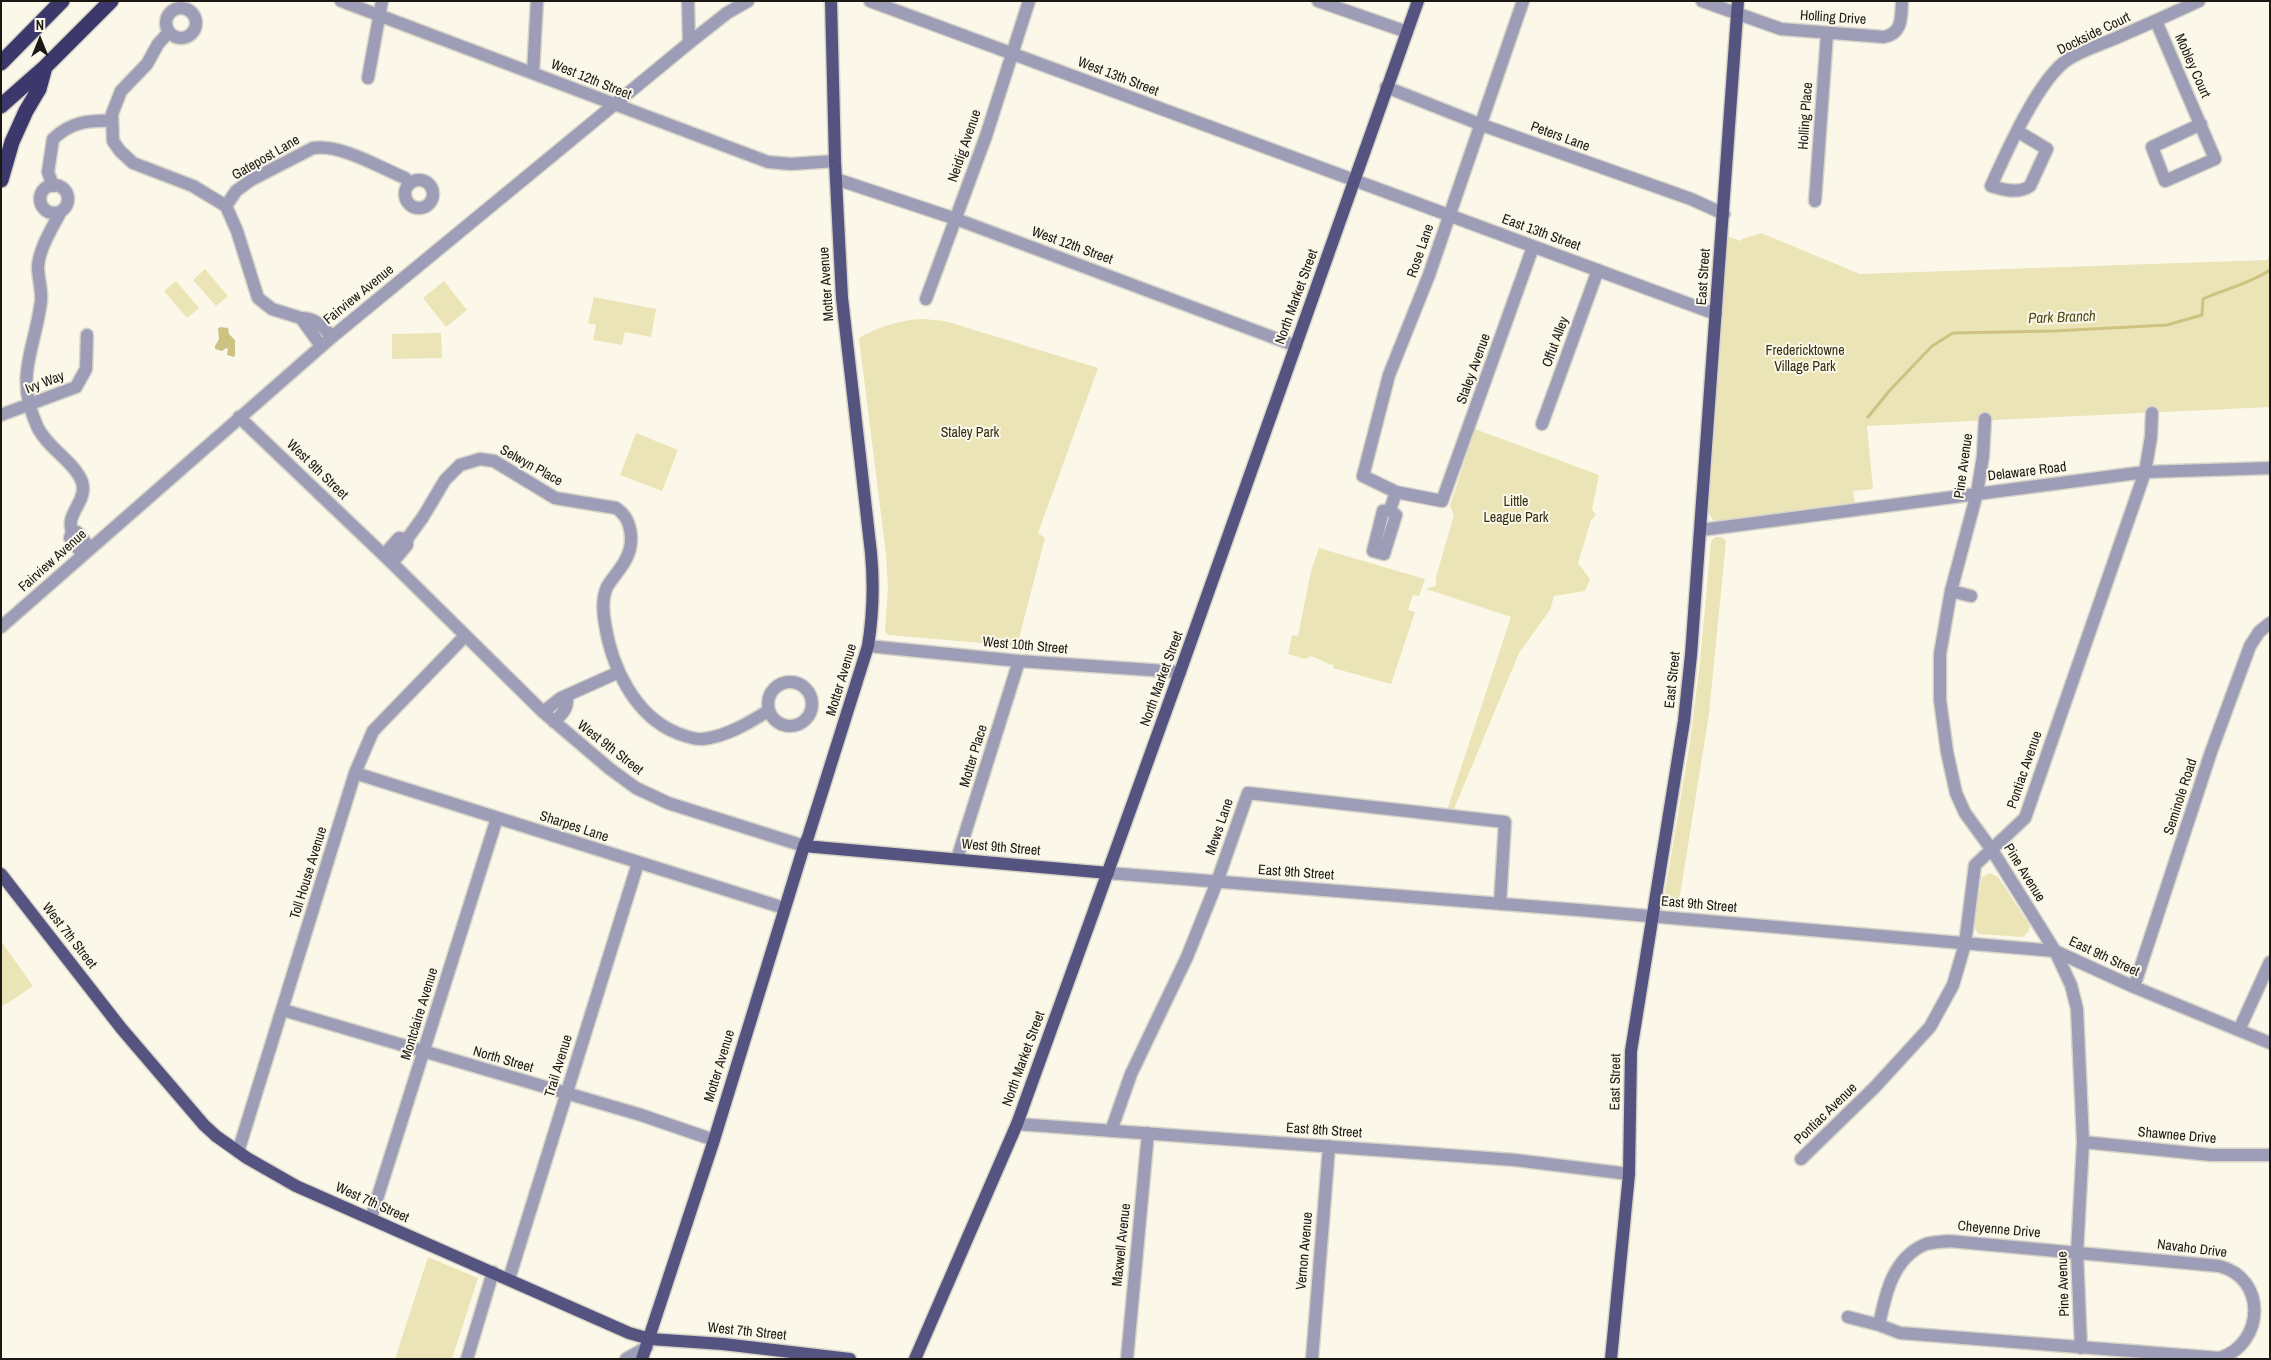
<!DOCTYPE html>
<html>
<head>
<meta charset="utf-8">
<style>
  body { margin:0 }
  #map { position:relative; width:2271px; height:1360px; overflow:hidden; background:#fbf8ea; font-family:"Archivo Narrow",sans-serif }
  canvas { display:block }
  .frame { position:absolute; inset:0; border:2px solid #1a1914; pointer-events:none }
  .north { position:absolute; left:15px; top:15px; width:50px; height:50px; -webkit-text-stroke:4px #fbf8ea; paint-order:stroke; rotate:0deg; font-size:14px; font-weight:700; line-height:20px; text-align:center; color:#1a1914 }
  .north::after { content:''; display:block; margin:auto; width:18px; height:22px; background:#1a1914; clip-path:polygon(50% 0,100% 100%,50% 72%,0 100%) }
</style>
</head>
<body>
<div id="map">
<canvas width="2271" height="1360"></canvas>
<div class="frame"></div>
<div class="north">N</div>
</div>
<script>
const ctx = document.querySelector('canvas').getContext('2d');
ctx.lineJoin = 'round';
function paint(path, color) { ctx.fillStyle = color; ctx.fill(path, 'evenodd'); }
function strokePath(path, color, width, dash) { ctx.strokeStyle = color; ctx.lineWidth = width; ctx.lineCap = dash ? 'butt' : 'round'; ctx.setLineDash(dash || []); ctx.stroke(path); }
function label(font, color, halo, rows, align = 'center') {
  ctx.font = font + ' "Archivo Narrow",sans-serif'; ctx.lineWidth = 4; ctx.setLineDash([]); ctx.textBaseline = 'middle'; ctx.strokeStyle = halo; ctx.fillStyle = color; for (const [text, x, y, turn = 0] of rows) {
    ctx.save(); ctx.translate(x, y); ctx.rotate((+turn || 0) * Math.PI / 180); ctx.textAlign = isNaN(turn) ? turn : align; if (halo) ctx.strokeText(text, 0, 0); ctx.fillText(text, 0, 0); ctx.restore();
  }
}
paint(new Path2D(`
  M 1761,233 L 1860,274 L 2267,260 L 2270,253 L 2270,407 L 1867,426 L 1873,489 L 1853,491 L 1856,512 L 1725,527 L 1713,520 L 1707,510 L 1722,234 L 1741,241 L 1742,239 Z
  M 205,269 L 228,296 L 216,306 L 193,280 Z
  M 176,281 L 199,308 L 187,318 L 164,291 Z
  M 444,281 L 467,310 L 446,327 L 423,298 Z
  M 594,297 L 656,309 L 651,337 L 625,332 L 622,345 L 593,340 L 596,325 L 588,323 Z
  M 923,319 L 945,321 L 1098,368 L 1038,533 L 1045,538 L 1017,646 L 888,635 L 885,631 L 888,588 L 886,554 L 859,338 C 880,326 900,320 923,319 Z
  M 441,333 L 442,358 L 392,359 L 392,334 Z
  M 1475,429 L 1599,475 L 1592,510 L 1596,515 L 1591,520 L 1578,563 L 1590,579 L 1585,591 L 1554,596 L 1550,610 L 1519,653 L 1454,809 L 1447,810 L 1511,617 L 1426,589 L 1436,586 L 1436,577 L 1454,515 L 1450,506 Z
  M 636,433 L 678,450 L 662,491 L 620,475 Z
  M 1715,537 L 1722,537 L 1726,541 L 1709,714 L 1680,895 L 1675,903 L 1664,899 L 1690,742 L 1700,662 L 1711,542 Z
  M 1319,548 L 1425,579 L 1419,596 L 1413,595 L 1408,610 L 1415,612 L 1391,684 L 1333,668 L 1334,664 L 1332,665 L 1311,656 L 1305,659 L 1288,654 L 1292,635 L 1298,636 L 1311,571 Z
  M 1990,873 L 1998,877 L 2027,921 L 2030,926 L 2028,932 L 2023,937 L 1978,934 L 1973,925 L 1982,877 Z
  M 1,941 L 33,986 L 8,1003 L 1,1006 Z
  M 428,1257 L 478,1278 L 452,1359 L 395,1359 Z`), '#ebe4b7');
paint(new Path2D(`
  M 220,327 L 228,328 L 229,334 L 235,340 L 235,355 L 234,357 L 227,355 L 228,349 L 226,348 L 222,351 L 215,349 L 215,346 L 219,339 L 218,329 Z`), '#cdc281');
strokePath(new Path2D(`
  M 1868,417 L 1890,390 L 1932,346 L 1953,333 L 2054,331 L 2167,325 L 2202,315 L 2203,299 C 2225,289 2249,284 2270,270`), '#cdc281', 3);
const minor = new Path2D(`
  M 341,1 L 768,162 L 791,164 L 835,161
  M 688,1 L 689,43
  M 870,1 L 1716,314
  M 1318,1 L 1407,32
  M 1523,1 L 1429,275 L 1389,375 L 1363,476 L 1396,492 L 1442,501 L 1533,247
  M 1702,1 L 1781,29 L 1884,37 C 1903,33 1901,17 1902,1
  M166 23a15 15 0 1 1 30 0a15 15 0 1 1-30 0Z
  M 2156,21 L 2215,159 L 2165,181 L 2152,147 L 2201,124
  M 169,32 L 158,44 L 147,64 L 121,91 L 112,114 L 113,141 L 120,151 L 133,163 L 193,186 L 226,206 L 237,231 L 258,298 L 272,309 L 301,318
  M 533,73 L 537,1
  M 368,78 L 382,1
  M 1386,87 L 1482,125 L 1691,199 L 1724,214
  M 2017,131 L 2047,149 L 2030,186 C 2019,194 2004,190 1991,186 C 2006,153 2038,80 2067,60 C 2082,50 2100,45 2116,38 C 2144,26 2171,14 2199,1
  M 836,179 L 956,219 L 1296,346
  M405 194a14 14 0 1 1 28 0a14 14 0 1 1-28 0Z
  M40 199a14 14 0 1 1 28 0a14 14 0 1 1-28 0Z
  M 53,186 L 48,172 L 53,139 C 71,122 88,120 112,121
  M 1815,201 L 1827,34
  M 226,206 L 236,191 L 251,180 L 313,148 C 341,144 379,167 405,178 L 409,183
  M 61,211 C 53,227 39,248 38,267 C 38,278 42,289 41,301 C 35,350 14,375 37,426 C 46,447 75,462 82,482 C 88,501 65,514 72,531
  M 926,299 L 986,136 L 1029,1
  M 321,346 L 301,318 C 316,318 322,326 332,337
  M 1,415 L 76,387 L 86,369 L 87,335
  M 239,417 L 392,563 L 543,712 L 610,769 L 636,788 L 668,803 L 804,846
  M 1985,419 L 1983,456 L 1977,493 L 1951,591 L 1940,654 L 1940,700 L 1947,752 L 1956,793 L 1965,813 L 1992,850 L 2055,951 L 2071,985 L 2077,1009 L 2083,1142 L 2077,1253 L 2081,1348
  M 1542,424 L 1598,270
  M 1390,510 L 1396,515 L 1384,554 L 1373,551 L 1383,511 L 1390,510 L 1396,492
  M 1701,530 L 2145,472 L 2270,468
  M 407,539 L 423,517 L 445,480 L 460,465 L 480,459 L 494,461 L 555,498 L 616,508 C 632,518 635,542 626,559 C 621,569 613,577 607,587 C 602,598 603,613 605,624 C 612,668 635,716 677,733 C 685,736 694,740 703,739 C 727,736 747,724 768,711
  M 83,555 L 70,538 L 72,531 L 77,532 L 90,548
  M 384,555 L 399,538 L 407,539 L 407,545 L 392,563
  M 1951,591 L 1971,596
  M 1,627 L 332,337 L 689,43 L 727,13 L 748,1
  M 868,646 L 1019,661 L 1180,672
  M768 704a22 22 0 1 1 44 0a22 22 0 1 1-44 0Z
  M 543,712 L 561,698 L 619,672
  M 554,722 C 562,714 568,709 567,697
  M 355,773 L 784,908
  M 957,859 L 1019,661
  M 1108,873 L 1579,910 L 2055,951 L 2134,987 L 2270,1043
  M 2134,987 L 2211,752 L 2250,646 L 2259,632 L 2270,623
  M 283,1010 L 641,1115 L 714,1140
  M 2239,1030 L 2270,962
  M 1017,1124 L 1515,1160 L 1629,1174
  M 1111,1131 L 1131,1074 L 1187,957 L 1217,882 L 1248,793 L 1505,822 L 1500,904
  M 2083,1142 L 2211,1155 L 2270,1155
  M 238,1152 L 355,773 L 373,731 L 465,636
  M 1801,1159 L 1875,1087 L 1930,1027 L 1953,985 L 1965,944 L 1975,865 L 2025,818 L 2145,472 L 2151,437 L 2152,413
  M 371,1218 L 497,818
  M 1949,1241 L 2219,1266 C 2267,1278 2265,1343 2220,1358 L 1900,1333 L 1879,1325 C 1885,1295 1893,1257 1926,1244 C 1933,1242 1942,1242 1949,1241 Z
  M 509,1279 L 638,863
  M 1848,1317 L 1879,1325
  M 467,1359 L 493,1272
  M 626,1359 L 647,1347
  M 1127,1359 L 1148,1133
  M 1312,1359 L 1329,1146`);
const major = new Path2D(`
  M 804,846 L 1108,873
  M 1,874 L 121,1028 L 204,1125 L 216,1136 L 247,1158 L 296,1186 L 629,1333 L 650,1339 L 723,1344 L 850,1359
  M 642,1359 L 714,1140 L 804,846 L 808,837 L 868,646 C 873,615 874,585 871,553 L 842,298 L 835,161 L 831,1
  M 915,1359 L 1017,1124 L 1180,672 L 1418,1
  M 1611,1359 L 1629,1174 L 1631,1051 L 1684,721 L 1691,655 L 1738,1`);
const highway = new Path2D(`
  M 1,63 L 62,1
  M 1,106 L 45,67 L 111,1
  M 1,180 L 12,142 L 26,111 L 39,89 L 45,67`);
strokePath(minor, '#d7d4c8', 15);
strokePath(major, '#d7d4c8', 15);
strokePath(highway, '#d7d4c8', 18);
strokePath(minor, '#9d9db8', 12);
strokePath(major, '#555380', 12);
strokePath(highway, '#3d386b', 15);
label('14px', '#1a1914', '#fbf8ea', [
  ["Holling Drive",1833,18,4],
  ["Dockside Court",2094,34,-26],
  ["Mobley Court",2192,66,66],
  ["West 13th Street",1118,77,21],
  ["West 12th Street",591,80,22],
  ["Holling Place",1806,116,-86],
  ["Peters Lane",1560,137,20],
  ["Neidig Avenue",965,146,-71],
  ["Gatepost Lane",266,158,-30],
  ["East 13th Street",1541,233,20],
  ["West 12th Street",1072,246,20],
  ["Rose Lane",1421,251,-71],
  ["East Street",1704,277,-86],
  ["Motter Avenue",827,284,-94],
  ["Fairview Avenue",359,295,-39],
  ["North Market Street",1297,297,-70],
  ["Offut Alley",1556,342,-70],
  ["Staley Avenue",1474,369,-70],
  ["Ivy Way",45,383,-21],
  ["Selwyn Place",531,466,29],
  ["Pine Avenue",1964,466,-82],
  ["West 9th Street",317,470,44],
  ["Delaware Road",2027,472,-7],
  ["Fairview Avenue",53,561,-42],
  ["West 10th Street",1025,646,5],
  ["North Market Street",1162,679,-70],
  ["Motter Avenue",842,680,-73],
  ["East Street",1673,680,-84],
  ["West 9th Street",610,748,38],
  ["Motter Place",974,756,-73],
  ["Pontiac Avenue",2025,770,-71],
  ["Seminole Road",2181,797,-72],
  ["Sharpes Lane",574,827,18],
  ["Mews Lane",1220,827,-71],
  ["West 9th Street",1001,848,5],
  ["Toll House Avenue",309,873,-73],
  ["East 9th Street",1296,873,4],
  ["Pine Avenue",2024,873,58],
  ["East 9th Street",1699,905,5],
  ["West 7th Street",69,936,52],
  ["East 9th Street",2104,957,25],
  ["Montclaire Avenue",420,1014,-73],
  ["North Market Street",1024,1059,-70],
  ["North Street",503,1060,16],
  ["Trail Avenue",559,1066,-73],
  ["Motter Avenue",720,1066,-73],
  ["East Street",1616,1082,-89],
  ["Pontiac Avenue",1826,1114,-44],
  ["East 8th Street",1324,1131,4],
  ["Shawnee Drive",2177,1136,5],
  ["West 7th Street",372,1203,24],
  ["Cheyenne Drive",1999,1230,5],
  ["Maxwell Avenue",1122,1245,-84],
  ["Navaho Drive",2192,1249,7],
  ["Vernon Avenue",1305,1251,-85],
  ["Pine Avenue",2064,1284,-92],
  ["West 7th Street",747,1332,6]
]);
label('14px', '#322d10', '#fbf8ea', [
  ["Fredericktowne",1805,351],
  ["Village Park",1805,367],
  ["Staley Park",970,433],
  ["Little",1516,502],
  ["League Park",1516,518]
]);
label('italic 15px', '#534b19', '#fbf8ea', [
  ["Park Branch",2062,318,-2]
]);
</script>
</body>
</html>
